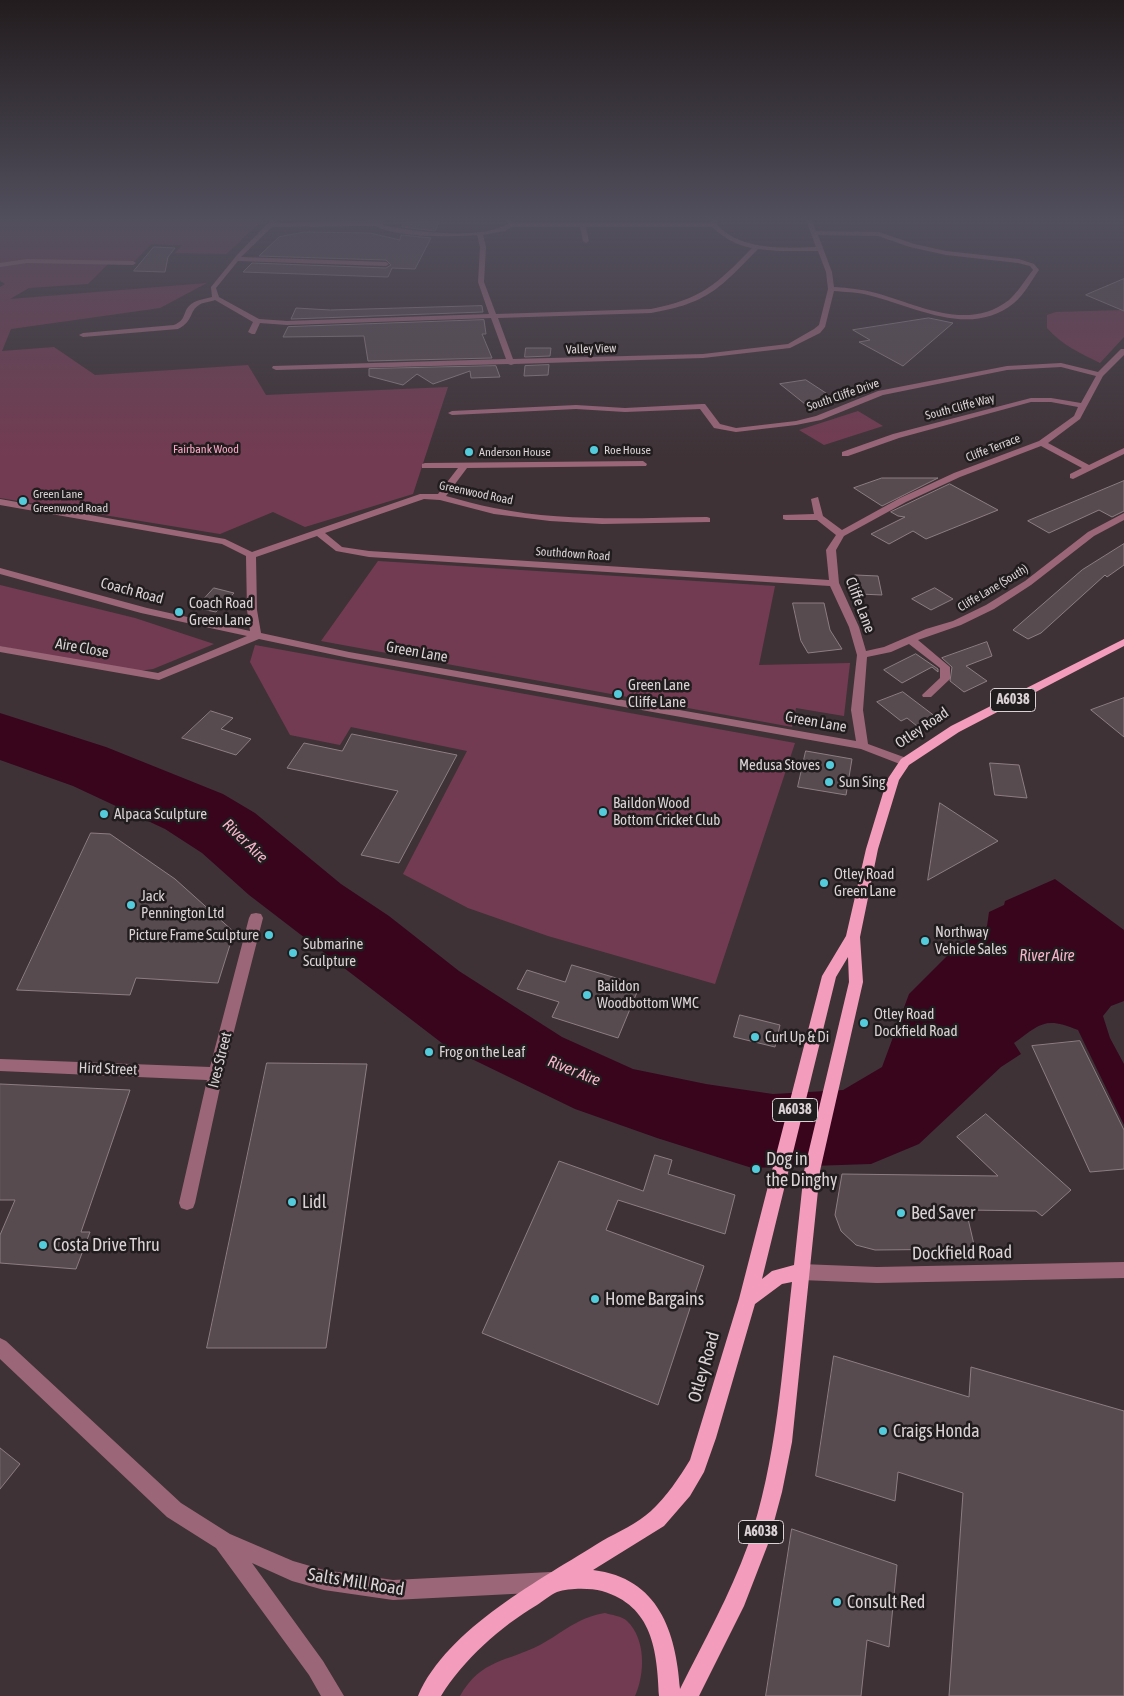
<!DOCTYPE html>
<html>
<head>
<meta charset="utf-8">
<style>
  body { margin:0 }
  canvas { display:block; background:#3e3236 }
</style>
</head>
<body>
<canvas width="1124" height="1696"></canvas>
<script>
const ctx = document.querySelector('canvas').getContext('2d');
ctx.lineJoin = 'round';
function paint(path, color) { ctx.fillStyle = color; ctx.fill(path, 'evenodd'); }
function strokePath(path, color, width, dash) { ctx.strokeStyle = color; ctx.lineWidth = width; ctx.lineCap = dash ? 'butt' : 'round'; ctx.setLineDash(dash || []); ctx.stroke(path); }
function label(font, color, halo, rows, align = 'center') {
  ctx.font = font + ' "Asap Condensed",sans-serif'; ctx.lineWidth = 5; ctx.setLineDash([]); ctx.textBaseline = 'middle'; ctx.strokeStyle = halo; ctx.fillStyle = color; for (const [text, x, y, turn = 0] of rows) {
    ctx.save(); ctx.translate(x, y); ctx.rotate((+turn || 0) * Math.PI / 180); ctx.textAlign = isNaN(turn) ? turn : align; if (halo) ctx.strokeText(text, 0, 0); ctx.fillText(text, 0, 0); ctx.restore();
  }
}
paint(new Path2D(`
  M 0,220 L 263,220 L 226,254 L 175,253 L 182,245 L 151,244 L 133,263 L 110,262 L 88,284 L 29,288 L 10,299 L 207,283 L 160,308 L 11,329 L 2,351 L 54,347 L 95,375 L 248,365 L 266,395 L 448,387 L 413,494 L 305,527 L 273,512 L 220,534 L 0,498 L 0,287 L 5,284 L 0,281 Z
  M 1124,310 L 1124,337 L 1100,363 C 1080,353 1062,345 1047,328 L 1047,315 L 1056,312 Z
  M 858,411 L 883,426 L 824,445 L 799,430 Z
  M 378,561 L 775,586 L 759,665 L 850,663 L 844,716 L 796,708 L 792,727 L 321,641 Z
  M 0,585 L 135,618 L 214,644 L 153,669 L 131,672 L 0,646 Z
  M 255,645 L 795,743 L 715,984 L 548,936 L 468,908 L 403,874 L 467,751 L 351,727 L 340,745 L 290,735 L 250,662 Z
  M 605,1613 C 611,1615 622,1616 627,1621 C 646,1639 645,1674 635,1696 L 460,1696 C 481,1659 507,1662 540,1645 C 564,1632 576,1618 605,1613 Z`), '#733b51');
paint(new Path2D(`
  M 0,713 L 106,747 L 223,794 L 255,813 L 341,884 L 389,916 L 459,971 L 562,1037 L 633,1069 L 706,1084 L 773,1094 L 843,1090 L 882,1067 L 909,994 L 959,944 L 978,936 L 987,926 L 989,912 L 1004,905 L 1005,901 L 1055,879 L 1124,930 L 1124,1001 L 1111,1006 L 1103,1016 L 1110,1038 L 1124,1064 L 1124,1125 L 1078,1030 C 1045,1016 1040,1024 1014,1043 L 1021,1054 L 1001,1067 L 919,1144 L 871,1164 L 752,1168 L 657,1138 L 575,1109 L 447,1047 L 249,895 L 202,853 L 165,829 L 73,786 L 0,760 Z`), '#38051d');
const building = new Path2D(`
  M 439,222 L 435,231 L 402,227 L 403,223 Z
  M 305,232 L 370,233 L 400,240 L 401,235 L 431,238 L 415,269 L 392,268 L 388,277 L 243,272 L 252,263 L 386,268 L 391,265 L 386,260 L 259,256 L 279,237 Z
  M 154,247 L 175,248 L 168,257 L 165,272 L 134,271 Z
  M 1124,279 L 1124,311 L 1086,295 Z
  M 482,306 L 483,312 L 291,319 L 296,308 L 330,310 Z
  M 929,318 L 953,323 L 903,366 L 859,342 L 870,340 L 853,330 Z
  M 484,320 L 486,334 L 482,334 L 492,358 L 368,361 L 364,336 L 283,337 L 288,327 Z
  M 526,348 L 551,348 L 550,356 L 525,357 Z
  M 549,365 L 548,375 L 524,376 L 525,366 Z
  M 496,366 L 500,377 L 471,378 L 470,371 L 433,384 L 417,374 L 403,385 L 369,376 L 369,369 Z
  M 806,380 L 832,397 L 805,404 L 780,384 Z
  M 882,478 L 938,478 L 882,506 L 854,488 Z
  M 1124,481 L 1124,511 L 1112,517 L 1099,510 L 1049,533 L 1028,521 Z
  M 950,484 L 998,510 L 926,539 L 913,531 L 889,544 L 871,534 L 905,517 L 898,516 L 891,512 Z
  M 1124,544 L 1124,565 L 1107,577 L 1105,575 L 1041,633 L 1028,639 L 1013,630 L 1082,570 Z
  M 855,575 L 878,576 L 882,595 L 859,594 Z
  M 214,588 L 234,593 L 216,612 L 196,608 Z
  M 935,588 L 953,599 L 931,610 L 912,599 Z
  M 793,603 L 824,603 L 830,630 L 842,649 L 808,653 L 801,641 Z
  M 987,642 L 992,656 L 966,666 L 987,681 L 964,692 L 950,681 L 952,667 L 942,658 Z
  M 916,654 L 938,669 L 938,672 L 932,667 L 902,683 L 884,670 Z
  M 903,692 L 936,717 L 917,726 L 907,718 L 901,721 L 877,702 Z
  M 1124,698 L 1124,737 L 1091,710 Z
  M 211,711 L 233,718 L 221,729 L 251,739 L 236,755 L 182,738 Z
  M 352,734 L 457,755 L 399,863 L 361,855 L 398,791 L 287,768 L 304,743 L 342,751 Z
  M 806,751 L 852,759 L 846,795 L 798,787 Z
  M 990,763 L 1019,765 L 1027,798 L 995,795 Z
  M 940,803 L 998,841 L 928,880 Z
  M 91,833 L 110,834 L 175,879 L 234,932 L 218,983 L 136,978 L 130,995 L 17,990 Z
  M 572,965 L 640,985 L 618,1038 L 552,1017 L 559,1002 L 517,989 L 527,970 L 565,982 Z
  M 740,1015 L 780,1025 L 775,1047 L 734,1037 Z
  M 1080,1041 L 1124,1130 L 1124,1169 L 1090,1172 L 1032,1046 Z
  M 267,1063 L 367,1064 L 326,1348 L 207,1348 Z
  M 0,1084 L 130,1090 L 81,1232 L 90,1232 L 76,1269 L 0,1263 L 0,1235 L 15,1200 L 0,1200 Z
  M 986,1114 L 1071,1190 L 1042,1216 L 1036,1211 L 966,1210 L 975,1249 L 875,1250 L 856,1245 L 841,1231 L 835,1215 L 842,1174 L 998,1176 L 957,1137 Z
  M 655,1155 L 672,1160 L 668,1174 L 735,1195 L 725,1234 L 618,1200 L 606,1230 L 704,1266 L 658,1405 L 482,1333 L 559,1161 L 643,1191 Z
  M 834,1356 L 969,1397 L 971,1367 L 1124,1411 L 1124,1696 L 949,1696 L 963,1493 L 898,1472 L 895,1501 L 816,1476 Z
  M 0,1448 L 20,1464 L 0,1489 Z
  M 792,1529 L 897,1565 L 889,1647 L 867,1640 L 861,1696 L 766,1696 Z`);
paint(building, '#584b4f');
strokePath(building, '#8c7d82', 1);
paint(new Path2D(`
  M 271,220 L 278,220 L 275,223 L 385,220 L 383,225 L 391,227 C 422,232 479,240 508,224 L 505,220 L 511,220 L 513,223 L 711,223 L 712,220 L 718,220 L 717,225 C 743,251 782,248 816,247 L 806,220 L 812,220 L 816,231 L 879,232 L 914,244 L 946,251 L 1019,259 L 1034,264 L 1039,270 C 1031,281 1024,295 1014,303 C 969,339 915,306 868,295 C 857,292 845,292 834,291 L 825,327 L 820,333 L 790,348 L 703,358 L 514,364 L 511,365 L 508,364 L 276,370 L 272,368 L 273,366 L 506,359 L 491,318 L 287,325 L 260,323 L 255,334 L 252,334 L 248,332 L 253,322 L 215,300 C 210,302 203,302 199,305 C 189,311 194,321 178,329 L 83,337 L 79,335 L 83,333 L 174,325 C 187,319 182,314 189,306 C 195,300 204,299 212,297 L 211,287 L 237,255 ZM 376,226 C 396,238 453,237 477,235 L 480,247 L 478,282 L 489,314 L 287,321 L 259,319 L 219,297 L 216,288 L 238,261 L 386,266 L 389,264 L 386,262 L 241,257 L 272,227 ZM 512,227 L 580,227 L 583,241 L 586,243 L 589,241 L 586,227 L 712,227 C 724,238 736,245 752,248 C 717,284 702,299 651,309 L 496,314 L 484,282 L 486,247 L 483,235 L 505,231 ZM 818,235 L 878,236 L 910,247 L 946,255 L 1018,263 L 1030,266 L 1033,270 C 1025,280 1018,292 1009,300 C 968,332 919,305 876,293 C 862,289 848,288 834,287 L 832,272 ZM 758,249 L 779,251 L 818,251 L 826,272 L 828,289 L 819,325 L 814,329 L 788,344 L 703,354 L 513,359 L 498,318 L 651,313 C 708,303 719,289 758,249 Z
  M 27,259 L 133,261 L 136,263 L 133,265 L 27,263 L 0,267 L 0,263 Z
  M 1121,349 L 1124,349 L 1124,355 L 1103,376 L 1080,419 L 1048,443 L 1089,465 L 1124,448 L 1124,454 L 1073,479 L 1070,478 L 1070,474 L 1082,468 L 1041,446 L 960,477 L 906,502 L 844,536 L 836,550 L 839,583 L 859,627 L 866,651 L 884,647 L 926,629 L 953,621 L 986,605 L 1025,581 L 1088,532 L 1124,513 L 1124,520 L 1094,536 L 1031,585 L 994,609 L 961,625 L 918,640 L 950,667 L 950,679 L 931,697 L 923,697 L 922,695 L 940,678 L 940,668 L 909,644 L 891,652 L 867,657 L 863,710 L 868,744 L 909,759 L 911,762 L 905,766 L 861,749 L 349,658 L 259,639 L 159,680 L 0,652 L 0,646 L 158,673 L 247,636 L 141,613 L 0,574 L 0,568 L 147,608 L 250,631 L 247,610 L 246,556 L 222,544 L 0,505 L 0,499 L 225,539 L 252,552 L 420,494 L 438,494 L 458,468 L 422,468 L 422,464 L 425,463 L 643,461 L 647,464 L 646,466 L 467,468 L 446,496 C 462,500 478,505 494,508 C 563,522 636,518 707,517 L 710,518 L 710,522 L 602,524 L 550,521 L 494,514 L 440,500 L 424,499 L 325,533 L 342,547 L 369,551 L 829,580 L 826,550 L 836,535 L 817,520 L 786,520 L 783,519 L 783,515 L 814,514 L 811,499 L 818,497 L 823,516 L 842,530 L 900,498 L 954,473 L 1039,441 L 1074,416 L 1078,407 L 1051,402 L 1031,402 L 899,438 L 848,456 L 842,456 L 842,452 L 893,434 L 1031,398 L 1051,398 L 1081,403 L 1096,376 L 1061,367 L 1007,370 L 883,395 L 821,420 L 796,425 L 736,432 L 714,428 L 700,409 L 625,412 L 576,409 L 452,415 L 448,413 L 452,411 L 576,405 L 625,408 L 702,404 L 705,404 L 720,424 L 736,428 L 796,421 L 816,416 L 878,391 L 1007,366 L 1061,363 L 1098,372 ZM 317,536 L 336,551 L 369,557 L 830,586 L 849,627 L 857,655 L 851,710 L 856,741 L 349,652 L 261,633 L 257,610 L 256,557 Z
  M 256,913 L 261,914 L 263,918 L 223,1074 L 195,1203 L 193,1208 L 187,1210 L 181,1208 L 179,1203 L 207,1080 L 0,1071 L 0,1059 L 210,1067 L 249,918 L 251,914 Z
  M 1124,1262 L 1124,1278 L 877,1283 L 801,1280 L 795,1278 L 793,1272 L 795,1266 L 801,1264 L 877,1267 Z
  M 0,1338 L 6,1341 L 181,1503 L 230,1534 L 293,1561 L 324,1570 L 393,1580 L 551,1572 L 558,1575 L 561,1582 L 558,1589 L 551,1592 L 393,1600 L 324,1590 L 292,1581 L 252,1563 L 323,1661 L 344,1696 L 321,1696 L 309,1675 L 216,1548 L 167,1517 L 0,1359 Z`), '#9c6679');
paint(new Path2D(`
  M 1124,639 L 1124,646 L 959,732 L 909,765 L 899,780 L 878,849 L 860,937 L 863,982 L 820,1171 L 792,1442 L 782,1492 L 768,1544 L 744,1606 L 699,1696 L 659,1696 C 657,1651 653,1606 602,1591 C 590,1588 569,1588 557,1592 C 550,1595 543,1601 537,1605 C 500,1627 464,1659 441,1696 L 418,1696 C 447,1628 542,1579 602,1541 C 618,1532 638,1523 651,1511 C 667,1496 679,1478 690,1460 L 739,1299 L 822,976 L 846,936 L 866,849 L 887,780 L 901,759 L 951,726 ZM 848,957 L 849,982 L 804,1171 L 794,1265 L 772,1271 L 762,1279 L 836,977 ZM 792,1282 C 782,1370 777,1460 748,1545 C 730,1595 704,1641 680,1689 C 676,1632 659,1578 593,1570 L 664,1526 L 690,1496 L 704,1472 L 716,1438 L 755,1304 L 782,1284 Z`), '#f49cbc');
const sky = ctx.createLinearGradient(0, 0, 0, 458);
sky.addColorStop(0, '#221c1e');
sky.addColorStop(0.48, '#524f5d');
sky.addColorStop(1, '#524f5d00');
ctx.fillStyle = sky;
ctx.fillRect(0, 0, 1124, 458);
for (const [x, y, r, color] of [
  [594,450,5,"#53cbda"],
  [469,452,5,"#53cbda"],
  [23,501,5,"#53cbda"],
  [179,612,5,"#53cbda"],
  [618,694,5,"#53cbda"],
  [830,765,5,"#53cbda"],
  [829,782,5,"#53cbda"],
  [603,812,5,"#53cbda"],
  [104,814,5,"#53cbda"],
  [824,883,5,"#53cbda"],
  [131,905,5,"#53cbda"],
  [269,935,5,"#53cbda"],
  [925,941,5,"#53cbda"],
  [293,953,5,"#53cbda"],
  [587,995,5,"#53cbda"],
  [864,1023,5,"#53cbda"],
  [755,1037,5,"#53cbda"],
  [429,1052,5,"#53cbda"],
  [756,1169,5,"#53cbda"],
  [292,1202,5,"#53cbda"],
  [901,1213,5,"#53cbda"],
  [43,1245,5,"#53cbda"],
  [595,1299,5,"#53cbda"],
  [883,1431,5,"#53cbda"],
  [837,1602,5,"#53cbda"]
]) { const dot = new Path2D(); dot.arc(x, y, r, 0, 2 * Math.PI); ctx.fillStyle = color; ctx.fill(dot); strokePath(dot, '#211c1e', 2); }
label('12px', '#dad2d4', '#211c1e', [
  ["Valley View",591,349,-2],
  ["South Cliffe Drive",843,395,-19],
  ["South Cliffe Way",960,407,-15],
  ["Cliffe Terrace",993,448,-21],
  ["Greenwood Road",476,493,12],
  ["Southdown Road",573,554,4],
  ["Cliffe Lane (South)",993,588,-31]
]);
label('12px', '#fca6c5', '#211c1e', [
  ["Fairbank Wood",206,449]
]);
label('12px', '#dad2d4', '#211c1e', [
  ["Roe House",604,450],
  ["Anderson House",479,452],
  ["Green Lane",33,494],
  ["Greenwood Road",33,508]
], 'left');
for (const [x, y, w] of [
  [1013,700,45],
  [795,1110,45],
  [761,1532,45]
]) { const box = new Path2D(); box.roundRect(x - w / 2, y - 11.5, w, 23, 4); ctx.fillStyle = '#211c1e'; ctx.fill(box); strokePath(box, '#dad2d4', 1); }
label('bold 14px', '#dad2d4', null, [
  ["A6038",1013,700],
  ["A6038",795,1110],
  ["A6038",761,1532]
]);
label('15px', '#dad2d4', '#211c1e', [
  ["Coach Road",132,591,15],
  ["Cliffe Lane",860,605,69],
  ["Aire Close",82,648,10],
  ["Green Lane",417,652,10],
  ["Green Lane",816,722,10],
  ["Otley Road",922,728,-34],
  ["Ives Street",220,1060,-76],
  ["Hird Street",108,1069,2]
]);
label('15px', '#dad2d4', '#211c1e', [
  ["Coach Road",189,603],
  ["Green Lane",189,620],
  ["Green Lane",628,685],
  ["Cliffe Lane",628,702],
  ["Medusa Stoves",820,765,"right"],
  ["Sun Sing",839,782],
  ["Baildon Wood",613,803],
  ["Bottom Cricket Club",613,820],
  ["Alpaca Sculpture",114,814],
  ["Otley Road",834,874],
  ["Green Lane",834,891],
  ["Jack",141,896],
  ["Pennington Ltd",141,913],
  ["Northway",935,932],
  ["Vehicle Sales",935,949],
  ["Picture Frame Sculpture",259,935,"right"],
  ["Submarine",303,944],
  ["Sculpture",303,961],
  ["Baildon",597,986],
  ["Woodbottom WMC",597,1003],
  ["Otley Road",874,1014],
  ["Dockfield Road",874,1031],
  ["Curl Up & Di",765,1037],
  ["Frog on the Leaf",439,1052]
], 'left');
label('italic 16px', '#f5b4ca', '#211c1e', [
  ["River Aire",245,841,44],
  ["River Aire",1047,956],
  ["River Aire",574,1071,22]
]);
label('18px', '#dad2d4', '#211c1e', [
  ["Dog in",766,1159],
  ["the Dinghy",766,1180],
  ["Lidl",302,1202],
  ["Bed Saver",911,1213],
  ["Costa Drive Thru",53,1245],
  ["Home Bargains",605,1299],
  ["Craigs Honda",893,1431],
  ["Consult Red",847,1602]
], 'left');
label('18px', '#dad2d4', '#211c1e', [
  ["Dockfield Road",962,1253,-1],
  ["Otley Road",704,1367,-74],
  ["Salts Mill Road",356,1582,9]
]);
</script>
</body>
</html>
